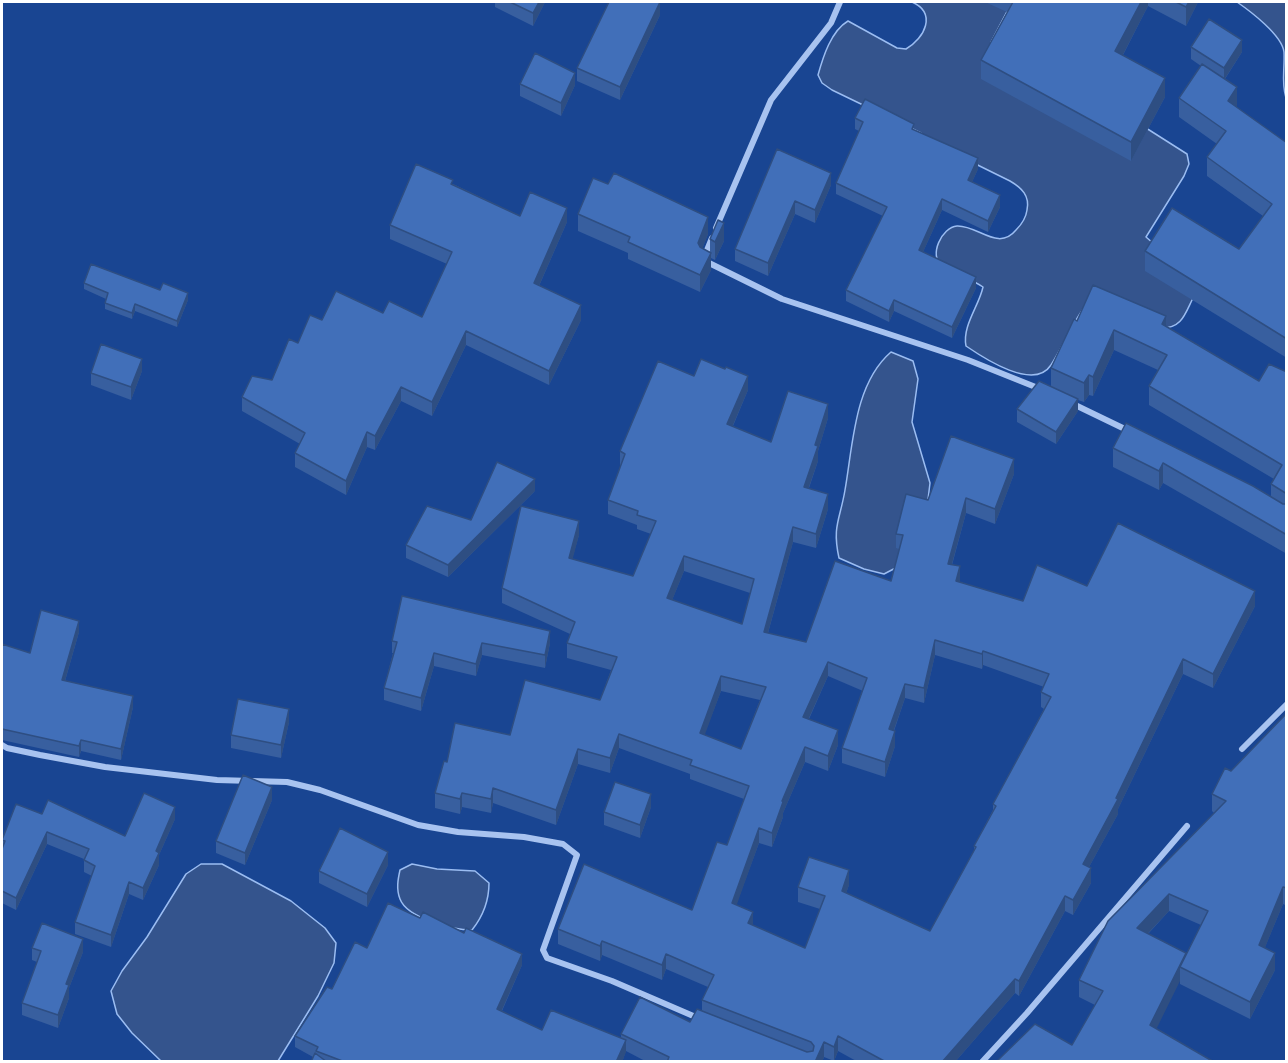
<!DOCTYPE html>
<html>
<head>
<meta charset="utf-8">
<style>
  body { margin:0 }
  #map { position:relative; width:1288px; height:1063px; overflow:hidden; background:#194592; font-family:Cabin,sans-serif }
  canvas { display:block }
  .frame { position:absolute; inset:0; border:3px solid #fff; pointer-events:none }
</style>
</head>
<body>
<div id="map">
<canvas width="1288" height="1063"></canvas>
<div class="frame"></div>
</div>
<script>
const ctx = document.querySelector('canvas').getContext('2d');
ctx.lineJoin = 'round';
function paint(path, color) { ctx.fillStyle = color; ctx.fill(path, 'evenodd'); }
function strokePath(path, color, width, dash) { ctx.strokeStyle = color; ctx.lineWidth = width; ctx.lineCap = dash ? 'butt' : 'round'; ctx.setLineDash(dash || []); ctx.stroke(path); }
const water = new Path2D(`
  M 912,2 L 1012,2 L 991,42 L 1124,114 L 1187,154 L 1189,164 L 1184,176 L 1146,237 L 1162,251 L 1193,298 C 1185,314 1182,328 1162,328 L 1086,305 C 1072,323 1064,345 1051,365 C 1034,391 985,359 966,346 C 962,326 979,306 983,287 C 970,278 954,275 942,266 C 928,256 942,227 957,226 C 978,225 998,252 1016,230 C 1022,224 1026,218 1027,210 C 1030,196 1022,188 1010,181 L 929,141 L 921,133 L 832,90 L 822,83 L 818,75 C 823,57 831,31 848,21 L 897,48 L 906,49 C 925,38 937,13 912,2 Z
  M 1237,2 L 1286,2 L 1286,98 C 1281,82 1285,68 1284,52 C 1282,35 1250,11 1237,2 Z
  M 891,352 L 913,361 L 918,379 L 912,422 L 930,483 L 926,516 L 907,562 L 884,574 L 864,569 L 839,558 C 832,526 840,520 845,490 C 853,445 854,384 891,352 Z
  M 201,864 L 222,864 L 291,901 L 325,928 L 336,943 L 334,963 L 318,996 L 278,1061 L 161,1061 L 132,1033 L 117,1014 L 111,991 L 122,971 L 147,937 L 186,874 Z
  M 412,864 L 437,869 L 475,871 L 489,883 C 489,901 484,915 472,930 C 453,930 407,918 400,899 C 396,889 398,879 400,870 Z`);
paint(water, '#34548d');
strokePath(water, '#9bbdf2', 1.5);
strokePath(new Path2D(`
  M 716,228 L 771,100 L 831,23 L 840,2
  M 712,238 L 703,260 L 782,299 L 968,360 L 1043,390
  M 1071,403 L 1129,431
  M 2,745 L 7,748 L 40,755 L 105,767 L 217,780 L 287,782 L 320,790 L 418,825 L 458,832 L 524,837 L 563,844 L 577,855 L 543,950 L 547,958 L 612,981 L 698,1018
  M 1242,749 L 1286,705
  M 982,1062 L 1027,1013 L 1187,826`), '#a8c3f0', 6);
paint(new Path2D(`
  M 495,2 L 545,2 L 533,26 L 495,7 Z
  M 985,2 L 1198,2 L 1186,26 L 1148,6 L 1123,55 L 1165,97 L 1131,161 L 981,79 L 981,60 L 1007,12 Z
  M 660,15 L 620,100 L 577,81 L 577,68 Z
  M 1191,47 L 1242,52 L 1225,79 L 1236,107 L 1287,143 L 1287,358 L 1145,271 L 1145,251 L 1239,249 L 1263,216 L 1207,176 L 1207,157 L 1217,144 L 1179,117 L 1179,98 L 1201,66 L 1191,59 Z
  M 520,84 L 575,85 L 561,116 L 520,96 Z
  M 855,118 L 914,130 L 978,169 L 972,182 L 1000,207 L 988,232 L 942,210 L 923,252 L 976,288 L 952,338 L 894,311 L 889,322 L 846,301 L 846,290 L 883,216 L 836,194 L 836,183 L 859,131 L 855,129 Z
  M 777,149 L 831,185 L 815,223 L 795,214 L 768,276 L 735,261 L 735,249 Z
  M 453,184 L 520,216 L 567,222 L 539,286 L 581,320 L 549,385 L 466,345 L 432,416 L 401,401 L 375,450 L 367,447 L 346,495 L 295,467 L 295,453 L 300,444 L 242,411 L 242,397 L 272,380 L 298,343 L 322,320 L 383,313 L 422,317 L 447,264 L 390,239 L 390,225 Z
  M 578,214 L 708,234 L 702,249 L 710,252 L 710,239 L 724,241 L 715,260 L 711,258 L 711,270 L 700,292 L 628,259 L 628,253 L 578,231 Z
  M 84,283 L 160,290 L 188,300 L 177,327 L 135,311 L 132,319 L 105,309 L 105,303 L 106,299 L 84,289 Z
  M 1077,321 L 1166,327 L 1259,381 L 1287,372 L 1287,554 L 1163,483 L 1159,490 L 1113,467 L 1113,448 L 1271,497 L 1271,484 L 1274,479 L 1149,405 L 1149,386 L 1158,370 L 1114,350 L 1093,396 L 1089,395 L 1084,402 L 1078,400 L 1078,411 L 1056,444 L 1017,422 L 1017,409 L 1051,387 L 1051,368 Z
  M 142,371 L 131,400 L 91,385 L 91,373 Z
  M 694,376 L 748,390 L 733,426 L 771,442 L 828,418 L 818,451 L 818,461 L 809,488 L 828,509 L 816,548 L 793,542 L 768,633 L 806,642 L 891,581 L 899,549 L 896,548 L 896,534 L 928,500 L 1014,474 L 995,524 L 966,513 L 952,565 L 960,581 L 960,582 L 1023,601 L 1087,586 L 1255,606 L 1213,688 L 1183,674 L 1118,809 L 1118,814 L 1089,867 L 1091,883 L 1073,915 L 1065,911 L 1019,996 L 1015,993 L 955,1062 L 858,1062 L 838,1051 L 834,1061 L 824,1057 L 822,1062 L 647,1062 L 626,1051 L 622,1062 L 311,1062 L 313,1057 L 295,1047 L 295,1036 L 332,989 L 367,948 L 522,965 L 502,1011 L 542,1030 L 621,1038 L 621,1034 L 690,1022 L 702,1011 L 702,1000 L 708,987 L 666,969 L 662,980 L 602,955 L 600,961 L 558,944 L 558,929 L 692,910 L 727,845 L 744,799 L 690,779 L 690,774 L 619,748 L 610,773 L 578,764 L 556,825 L 493,803 L 491,813 L 462,807 L 460,814 L 435,808 L 435,793 L 447,762 L 510,735 L 600,700 L 611,670 L 567,658 L 567,643 L 570,634 L 502,603 L 502,588 L 579,535 L 572,559 L 633,576 L 651,534 L 637,529 L 637,525 L 608,514 L 608,500 L 621,466 L 620,466 L 620,451 ZM 684,571 L 750,593 L 742,624 L 672,600 ZM 935,655 L 982,669 L 983,665 L 1044,687 L 1041,692 L 1041,707 L 1044,709 L 993,804 L 993,810 L 974,846 L 974,852 L 930,931 L 846,893 L 849,885 L 798,887 L 798,902 L 820,909 L 805,948 L 753,925 L 736,905 L 759,843 L 772,847 L 783,817 L 783,813 L 805,762 L 828,771 L 838,745 L 809,719 L 828,676 L 863,691 L 842,748 L 842,763 L 885,777 L 895,746 L 894,731 L 905,698 L 924,703 ZM 721,691 L 760,700 L 741,749 L 704,735 Z
  M 535,491 L 448,577 L 406,558 L 406,545 L 471,520 Z
  M 79,632 L 65,681 L 133,707 L 121,760 L 81,751 L 79,757 L 2,740 L 2,644 L 30,653 Z
  M 392,641 L 550,643 L 545,668 L 482,655 L 476,676 L 434,666 L 421,711 L 384,700 L 384,688 L 393,653 L 392,653 Z
  M 1287,713 L 1287,906 L 1283,904 L 1265,947 L 1275,970 L 1250,1019 L 1180,984 L 1180,981 L 1095,1005 L 1079,997 L 1079,980 L 1214,813 L 1212,811 L 1212,794 L 1231,771 ZM 1169,911 L 1201,925 L 1186,956 L 1148,934 Z
  M 289,722 L 281,758 L 231,748 L 231,735 Z
  M 272,800 L 245,865 L 216,853 L 216,841 Z
  M 651,807 L 640,838 L 604,825 L 604,812 Z
  M 42,814 L 125,836 L 175,819 L 159,855 L 159,865 L 143,900 L 129,894 L 111,947 L 75,934 L 75,922 L 92,876 L 84,872 L 84,859 L 47,844 L 16,910 L 2,903 L 2,840 Z
  M 388,865 L 367,907 L 319,883 L 319,871 Z
  M 32,948 L 83,952 L 69,988 L 69,998 L 58,1028 L 22,1015 L 22,1003 L 37,962 L 32,960 Z`), '#385f9f');
paint(new Path2D(`
  M 539,2 L 545,2 L 533,26 L 533,13 Z
  M 660,2 L 660,15 L 620,100 L 620,87 Z
  M 1141,2 L 1148,2 L 1148,6 L 1115,70 L 1115,51 Z
  M 1189,2 L 1198,2 L 1186,26 L 1186,7 Z
  M 1242,40 L 1242,52 L 1224,80 L 1224,68 Z
  M 575,73 L 575,85 L 561,116 L 561,103 Z
  M 1165,78 L 1165,97 L 1131,161 L 1131,142 Z
  M 1237,87 L 1237,107 L 1228,120 L 1228,101 Z
  M 978,158 L 978,169 L 968,191 L 968,180 Z
  M 831,173 L 831,185 L 815,223 L 815,210 Z
  M 1000,195 L 1000,207 L 988,232 L 988,221 Z
  M 942,199 L 942,210 L 919,261 L 919,250 Z
  M 795,201 L 795,214 L 768,276 L 768,263 Z
  M 567,208 L 567,222 L 534,297 L 534,283 Z
  M 708,217 L 708,234 L 698,260 L 698,243 Z
  M 724,223 L 724,241 L 715,260 L 715,242 Z
  M 711,253 L 711,270 L 700,292 L 700,275 Z
  M 976,277 L 976,288 L 952,338 L 952,327 Z
  M 188,293 L 188,300 L 177,327 L 177,321 Z
  M 894,300 L 894,311 L 889,322 L 889,311 Z
  M 135,304 L 135,311 L 132,319 L 132,313 Z
  M 581,305 L 581,320 L 549,385 L 549,371 Z
  M 1166,316 L 1166,335 L 1162,324 Z
  M 1114,330 L 1114,350 L 1093,396 L 1093,377 Z
  M 466,331 L 466,345 L 432,416 L 432,402 Z
  M 142,359 L 142,371 L 131,400 L 131,387 Z
  M 1089,375 L 1089,395 L 1084,402 L 1084,383 Z
  M 748,376 L 748,390 L 727,439 L 727,424 Z
  M 401,387 L 401,401 L 375,450 L 375,436 Z
  M 1078,399 L 1078,411 L 1056,444 L 1056,432 Z
  M 828,404 L 828,418 L 818,451 L 818,461 L 804,501 L 804,487 L 815,445 Z
  M 367,432 L 367,447 L 346,495 L 346,481 Z
  M 1014,459 L 1014,474 L 995,524 L 995,509 Z
  M 1163,463 L 1163,483 L 1159,490 L 1159,471 Z
  M 535,479 L 535,491 L 448,577 L 448,565 Z
  M 828,494 L 828,509 L 816,548 L 816,534 Z
  M 966,498 L 966,513 L 948,578 L 948,564 Z
  M 579,521 L 579,535 L 569,573 L 569,558 Z
  M 793,527 L 793,542 L 764,647 L 764,632 Z
  M 684,556 L 684,571 L 667,613 L 667,598 Z
  M 960,566 L 960,581 L 956,596 L 956,581 Z
  M 1255,591 L 1255,606 L 1213,688 L 1213,674 Z
  M 79,621 L 79,632 L 62,691 L 62,680 Z
  M 550,631 L 550,643 L 545,668 L 545,655 Z
  M 935,640 L 935,655 L 924,703 L 924,688 Z
  M 482,643 L 482,655 L 476,676 L 476,664 Z
  M 983,651 L 983,665 L 982,669 L 982,654 Z
  M 434,653 L 434,666 L 421,711 L 421,698 Z
  M 1183,659 L 1183,674 L 1118,809 L 1118,814 L 1083,878 L 1083,864 Z
  M 828,662 L 828,676 L 803,731 L 803,717 Z
  M 721,676 L 721,691 L 700,748 L 700,733 Z
  M 905,684 L 905,698 L 889,744 L 889,729 Z
  M 133,696 L 133,707 L 121,760 L 121,749 Z
  M 289,709 L 289,722 L 281,758 L 281,745 Z
  M 838,730 L 838,745 L 828,771 L 828,756 Z
  M 895,731 L 895,746 L 885,777 L 885,762 Z
  M 619,734 L 619,748 L 610,773 L 610,758 Z
  M 81,740 L 81,751 L 79,757 L 79,746 Z
  M 805,747 L 805,762 L 783,813 L 783,817 L 772,847 L 772,833 L 782,801 Z
  M 578,749 L 578,764 L 556,825 L 556,810 Z
  M 272,787 L 272,800 L 245,865 L 245,853 Z
  M 493,788 L 493,803 L 491,813 L 491,799 Z
  M 462,793 L 462,807 L 460,814 L 460,799 Z
  M 651,794 L 651,807 L 640,838 L 640,825 Z
  M 175,807 L 175,819 L 159,855 L 159,865 L 143,900 L 143,888 L 156,851 Z
  M 759,828 L 759,843 L 732,918 L 732,903 Z
  M 47,832 L 47,844 L 16,910 L 16,898 Z
  M 388,852 L 388,865 L 367,907 L 367,894 Z
  M 1091,868 L 1091,883 L 1073,915 L 1073,900 Z
  M 849,870 L 849,885 L 842,905 L 842,891 Z
  M 129,882 L 129,894 L 111,947 L 111,935 Z
  M 1283,887 L 1283,904 L 1259,962 L 1259,945 Z
  M 1169,894 L 1169,911 L 1137,945 L 1137,928 Z
  M 1065,896 L 1065,911 L 1019,996 L 1019,981 Z
  M 753,912 L 753,927 L 748,923 Z
  M 83,939 L 83,952 L 69,988 L 69,998 L 58,1028 L 58,1015 L 66,984 Z
  M 602,941 L 602,955 L 600,961 L 600,946 Z
  M 1186,953 L 1186,970 L 1180,967 L 1180,981 L 1150,1042 L 1150,1025 Z
  M 1275,953 L 1275,970 L 1250,1019 L 1250,1002 Z
  M 522,954 L 522,965 L 497,1021 L 497,1009 Z
  M 666,954 L 666,969 L 662,980 L 662,965 Z
  M 1015,979 L 1015,993 L 955,1062 L 942,1062 Z
  M 838,1036 L 838,1051 L 834,1061 L 834,1047 Z
  M 626,1040 L 626,1052 L 622,1062 L 616,1062 Z
  M 824,1042 L 824,1057 L 822,1062 L 815,1062 Z`), '#2e4e82');
const building = new Path2D(`
  M 510,2 L 539,2 L 533,13 Z
  M 609,2 L 660,2 L 620,87 L 577,68 Z
  M 1013,2 L 1141,2 L 1115,51 L 1165,78 L 1131,142 L 981,60 Z
  M 1176,2 L 1189,2 L 1186,7 Z
  M 1209,19 L 1242,40 L 1224,68 L 1191,47 Z
  M 535,53 L 575,73 L 561,103 L 520,84 Z
  M 1202,64 L 1237,87 L 1228,101 L 1287,143 L 1287,339 L 1145,251 L 1172,208 L 1239,249 L 1272,204 L 1207,157 L 1226,131 L 1179,98 Z
  M 865,99 L 914,124 L 912,129 L 978,158 L 968,180 L 1000,195 L 988,221 L 942,199 L 919,250 L 976,277 L 952,327 L 894,300 L 889,311 L 846,290 L 887,207 L 836,183 L 863,122 L 855,118 Z
  M 777,149 L 831,173 L 815,210 L 795,201 L 768,263 L 735,249 Z
  M 416,164 L 453,180 L 451,184 L 520,216 L 530,192 L 567,208 L 534,283 L 581,305 L 549,371 L 466,331 L 432,402 L 401,387 L 375,436 L 367,432 L 346,481 L 295,453 L 305,433 L 242,397 L 252,376 L 272,380 L 289,339 L 298,343 L 310,315 L 322,320 L 336,291 L 383,313 L 389,301 L 422,317 L 452,252 L 390,225 Z
  M 614,173 L 708,217 L 698,243 L 700,247 L 711,253 L 700,275 L 628,242 L 630,237 L 578,214 L 593,178 L 608,184 Z
  M 718,220 L 724,223 L 715,242 L 710,239 Z
  M 91,264 L 160,290 L 163,283 L 188,293 L 177,321 L 135,304 L 132,313 L 105,303 L 108,293 L 84,283 Z
  M 1093,285 L 1166,316 L 1162,324 L 1259,381 L 1269,364 L 1287,372 L 1287,494 L 1271,484 L 1282,465 L 1149,386 L 1167,355 L 1114,330 L 1093,377 L 1089,375 L 1084,383 L 1051,368 L 1074,319 L 1077,321 Z
  M 101,344 L 142,359 L 131,387 L 91,373 Z
  M 701,359 L 725,369 L 726,367 L 748,376 L 727,424 L 771,442 L 788,391 L 828,404 L 815,445 L 818,446 L 804,487 L 828,494 L 816,534 L 793,527 L 764,632 L 806,642 L 835,561 L 891,581 L 903,535 L 896,534 L 906,494 L 928,500 L 951,436 L 1014,459 L 995,509 L 966,498 L 948,564 L 960,566 L 956,581 L 1023,601 L 1037,565 L 1087,586 L 1118,523 L 1255,591 L 1213,674 L 1183,659 L 1116,798 L 1118,799 L 1083,864 L 1091,868 L 1073,900 L 1065,896 L 1019,981 L 1015,979 L 942,1062 L 886,1062 L 838,1036 L 834,1047 L 824,1042 L 815,1062 L 667,1062 L 669,1057 L 621,1034 L 640,997 L 690,1022 L 697,1009 L 807,1052 L 813,1051 L 814,1046 L 811,1042 L 702,1000 L 714,975 L 666,954 L 662,965 L 602,941 L 600,946 L 558,929 L 584,864 L 692,910 L 717,842 L 727,845 L 749,786 L 690,765 L 692,760 L 619,734 L 610,758 L 578,749 L 556,810 L 493,788 L 491,799 L 462,793 L 460,799 L 435,793 L 444,761 L 447,762 L 455,723 L 510,735 L 525,680 L 600,700 L 617,657 L 567,643 L 575,622 L 502,588 L 521,506 L 579,521 L 569,558 L 633,576 L 656,521 L 637,515 L 638,511 L 608,500 L 625,454 L 620,451 L 658,361 L 694,376 ZM 684,556 L 754,579 L 742,624 L 667,598 ZM 935,640 L 982,654 L 983,651 L 1049,674 L 1041,692 L 1051,697 L 993,804 L 996,806 L 974,846 L 976,847 L 930,931 L 842,891 L 849,870 L 809,857 L 798,887 L 825,896 L 805,948 L 748,923 L 753,912 L 732,903 L 759,828 L 772,833 L 783,802 L 782,801 L 805,747 L 828,756 L 838,730 L 803,717 L 828,662 L 867,678 L 842,748 L 885,762 L 895,731 L 889,729 L 905,684 L 924,688 ZM 721,676 L 766,687 L 741,749 L 700,733 Z
  M 1039,381 L 1078,399 L 1056,432 L 1017,409 Z
  M 1126,423 L 1253,486 L 1283,504 L 1287,504 L 1287,535 L 1163,463 L 1159,471 L 1113,448 Z
  M 497,462 L 535,479 L 448,565 L 406,545 L 427,506 L 471,520 Z
  M 402,596 L 550,631 L 545,655 L 482,643 L 476,664 L 434,653 L 421,698 L 384,688 L 397,642 L 392,641 Z
  M 41,610 L 79,621 L 62,680 L 133,696 L 121,749 L 81,740 L 79,746 L 2,729 L 2,644 L 30,653 Z
  M 238,699 L 289,709 L 281,745 L 231,735 Z
  M 1287,713 L 1287,888 L 1283,887 L 1259,945 L 1275,953 L 1250,1002 L 1180,967 L 1208,911 L 1169,894 L 1137,928 L 1186,953 L 1150,1025 L 1214,1062 L 996,1062 L 1035,1024 L 1072,1045 L 1103,991 L 1079,980 L 1108,921 L 1226,801 L 1212,794 L 1225,768 L 1231,771 Z
  M 243,775 L 272,787 L 245,853 L 216,841 Z
  M 615,782 L 651,794 L 640,825 L 604,812 Z
  M 144,793 L 175,807 L 156,851 L 159,853 L 143,888 L 129,882 L 111,935 L 75,922 L 95,866 L 84,860 L 89,849 L 47,832 L 16,898 L 2,891 L 2,849 L 5,841 L 2,840 L 16,804 L 42,814 L 48,800 L 125,836 Z
  M 340,828 L 388,852 L 367,894 L 319,871 Z
  M 388,903 L 420,918 L 423,912 L 464,933 L 466,928 L 522,954 L 497,1009 L 542,1030 L 551,1010 L 626,1040 L 616,1062 L 345,1062 L 316,1051 L 318,1047 L 295,1036 L 327,987 L 332,989 L 355,942 L 367,948 Z
  M 42,923 L 83,939 L 66,984 L 69,985 L 58,1015 L 22,1003 L 41,951 L 32,948 Z
  M 315,1053 L 327,1062 L 311,1062 Z`);
paint(building, '#416fb9');
strokePath(building, '#2e4e82', 1.5);
</script>
</body>
</html>
